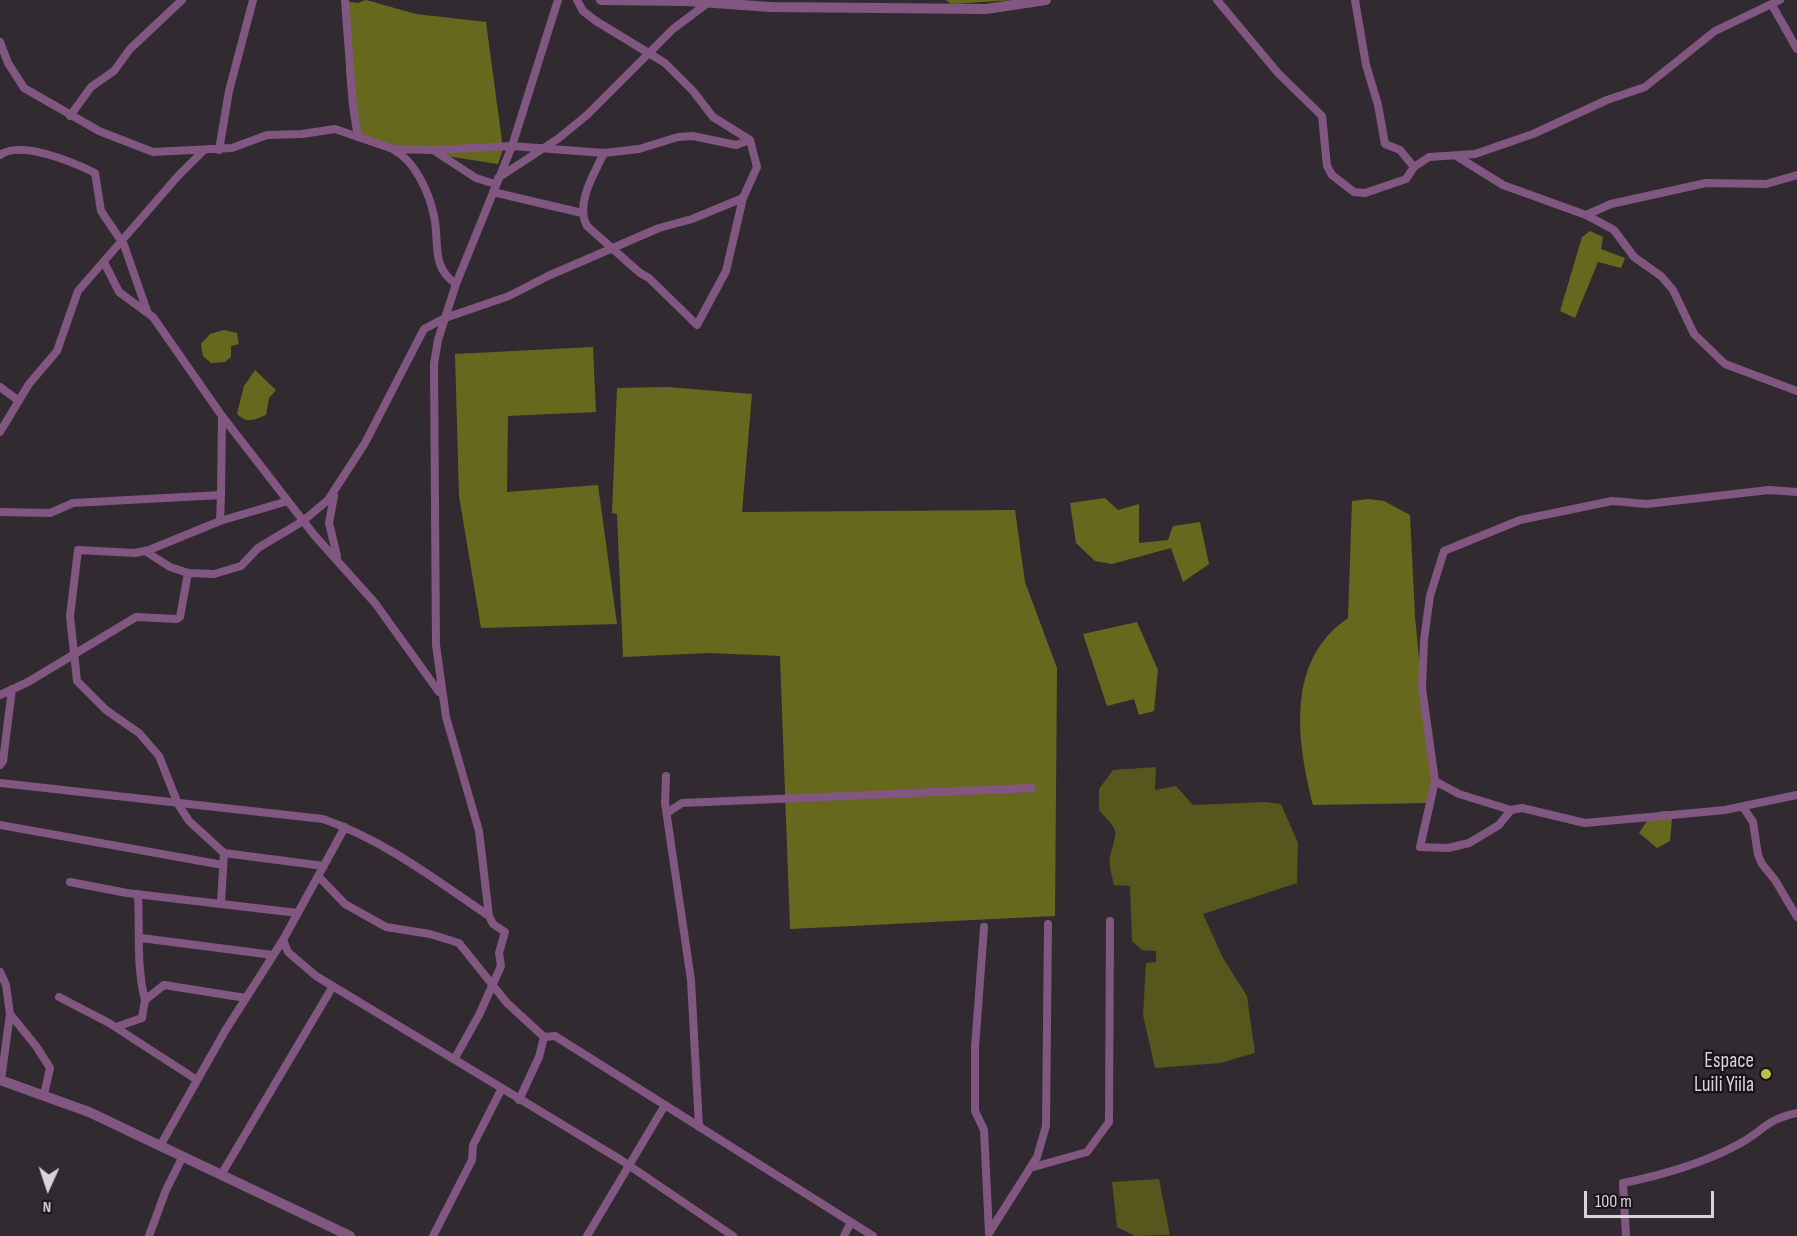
<!DOCTYPE html>
<html>
<head>
<meta charset="utf-8">
<style>
  body { margin:0 }
  #map { position:relative; width:1797px; height:1236px; overflow:hidden; background:#312b31; font-family:"Sofia Sans Condensed",sans-serif }
  canvas { display:block }
  .north { position:absolute; left:18px; top:1158px; width:60px; height:60px; -webkit-text-stroke:4px #171517; paint-order:stroke; rotate:183deg; font-size:16px; font-weight:700; line-height:24px; text-align:center; color:#d8d4d8 }
  .north::after { content:''; display:block; margin:auto; width:21px; height:27px; background:#d8d4d8; clip-path:polygon(50% 0,100% 100%,50% 72%,0 100%) }
  .scale { position:absolute; left:1584px; top:1191px; width:130px; height:27px; box-sizing:border-box; border:3px solid #d8d4d8; border-top:0; padding-left:8px; font-size:18px; line-height:21px; white-space:nowrap; color:#d8d4d8; -webkit-text-stroke:4px #171517; paint-order:stroke }
</style>
</head>
<body>
<div id="map">
<canvas width="1797" height="1236"></canvas>
<div class="north">N</div>
<div class="scale">100 m</div>
</div>
<script>
const ctx = document.querySelector('canvas').getContext('2d');
ctx.lineJoin = 'round';
function paint(path, color) { ctx.fillStyle = color; ctx.fill(path, 'evenodd'); }
function strokePath(path, color, width, dash) { ctx.strokeStyle = color; ctx.lineWidth = width; ctx.lineCap = dash ? 'butt' : 'round'; ctx.setLineDash(dash || []); ctx.stroke(path); }
function label(font, color, halo, rows, align = 'center') {
  ctx.font = font + ' "Sofia Sans Condensed",sans-serif'; ctx.lineWidth = 5; ctx.setLineDash([]); ctx.textBaseline = 'middle'; ctx.strokeStyle = halo; ctx.fillStyle = color; for (const [text, x, y, turn = 0] of rows) {
    ctx.save(); ctx.translate(x, y); ctx.rotate((+turn || 0) * Math.PI / 180); ctx.textAlign = isNaN(turn) ? turn : align; if (halo) ctx.strokeText(text, 0, 0); ctx.fillText(text, 0, 0); ctx.restore();
  }
}
paint(new Path2D(`
  M 1156,767 L 1155,790 L 1176,786 L 1193,805 L 1266,802 L 1281,804 L 1298,843 L 1297,883 L 1203,914 L 1223,958 L 1247,996 L 1255,1053 L 1220,1063 L 1155,1068 L 1143,1015 L 1146,963 L 1156,962 L 1156,951 L 1142,950 L 1132,941 L 1130,886 L 1114,885 C 1112,876 1108,864 1110,856 C 1118,827 1119,833 1099,810 L 1099,789 L 1113,770 Z
  M 1159,1179 L 1170,1235 L 1135,1236 L 1117,1227 L 1112,1182 Z`), '#55571c');
paint(new Path2D(`
  M 366,0 L 416,14 L 486,22 L 503,149 L 498,164 L 394,148 L 355,134 L 347,85 L 343,1 L 358,3 Z
  M 946,0 L 1014,0 L 951,4 Z
  M 1590,231 L 1603,237 L 1601,249 L 1625,258 L 1621,268 L 1598,262 L 1575,318 L 1560,311 L 1582,237 Z
  M 224,330 L 237,333 L 239,344 L 231,346 L 231,357 L 225,362 L 211,363 L 203,356 L 201,344 L 210,334 Z
  M 593,347 L 596,412 L 508,416 L 507,492 L 598,485 L 617,624 L 481,628 L 459,496 L 455,354 Z
  M 255,370 L 276,390 L 269,398 L 266,415 C 254,420 247,424 237,414 L 244,386 Z
  M 668,387 L 752,394 L 742,512 L 1015,510 L 1025,582 L 1057,668 L 1055,916 L 790,929 L 780,656 L 710,653 L 623,657 L 617,514 L 612,513 L 617,388 Z
  M 1105,498 L 1118,510 L 1139,504 L 1139,543 L 1168,540 L 1173,526 L 1200,522 L 1209,564 L 1183,582 L 1171,548 L 1112,564 L 1095,561 L 1076,543 L 1070,503 Z
  M 1369,499 L 1384,501 L 1410,515 L 1415,617 L 1431,782 L 1427,803 L 1313,805 C 1297,741 1285,661 1348,618 L 1352,501 Z
  M 1137,622 L 1158,670 L 1154,711 L 1139,715 L 1134,699 L 1107,706 L 1083,634 Z
  M 1662,811 L 1668,811 L 1672,819 L 1670,841 L 1657,848 L 1639,833 L 1649,818 Z`), '#65681d');
strokePath(new Path2D(`
  M 345,0 L 353,106 L 358,137
  M 1217,0 L 1278,73 L 1322,116 L 1327,166 L 1332,175 L 1354,192 L 1365,193 L 1406,179 L 1414,167 L 1429,157 L 1475,154 L 1533,134 L 1607,100 L 1645,87 L 1715,31 L 1780,0
  M 1355,0 L 1366,65 L 1378,105 L 1385,144 L 1400,150 L 1414,167
  M 1772,5 L 1797,49
  M 0,42 L 8,63 L 24,88 L 99,131 L 153,152 L 232,148 L 267,135 L 302,134 L 335,129 L 393,149 L 433,150 L 476,178 L 495,184
  M 70,116 L 91,87 L 114,71 L 130,49 L 182,0
  M 219,150 L 229,91 L 253,0
  M 394,150 C 415,161 429,192 434,216 C 440,242 430,266 456,284
  M 433,150 L 512,146 L 604,153 L 639,149 L 678,137 L 693,136 L 736,145 L 750,140
  M 604,153 C 594,174 575,204 587,226 L 640,273 L 649,278 L 697,325 L 726,271 L 743,198
  M 0,155 C 21,140 73,162 95,173 L 101,211 L 124,245 L 147,311
  M 1458,157 L 1503,185 L 1586,215 L 1611,204 L 1706,183 L 1766,184 L 1797,175
  M 498,178 L 559,138 L 587,115 L 673,29 L 709,2
  M 493,192 L 582,213
  M 1586,215 L 1614,230 L 1634,257 L 1661,276 L 1673,290 L 1694,334 L 1725,364 L 1797,391
  M 104,262 L 119,292 L 153,317 L 222,416 L 315,536 L 375,603 L 439,692
  M 0,387 L 19,401
  M 0,432 L 29,384 L 57,351 L 78,291 L 178,176 L 203,151
  M 1797,492 L 1769,490 L 1647,504 L 1612,501 L 1520,520 L 1444,551 L 1430,596 L 1424,640 L 1422,688 L 1435,781 L 1420,847 L 1448,848 L 1469,843 L 1499,825 L 1511,810 L 1522,808 L 1585,823 L 1725,810 L 1797,795
  M 334,496 L 329,523 L 337,556
  M 0,512 L 50,513 L 73,503 L 221,495 L 222,416
  M 220,521 L 221,495
  M 145,551 L 170,567 L 188,573
  M 0,695 L 28,682 L 136,617 L 177,619 L 180,617 L 188,573 L 214,574 L 241,566 L 258,548 L 303,521 L 328,500 L 365,443 L 424,329 L 445,318 L 509,296 L 548,276 L 659,228 L 692,219 L 743,198 L 757,167 L 750,140 L 713,117 L 693,91 L 665,63 L 596,21 L 583,11 L 577,0
  M 0,765 L 3,761 L 12,689
  M 666,776 L 665,803 L 691,980 L 699,1127
  M 1435,781 L 1459,794 L 1511,810
  M 0,783 L 323,819 C 384,840 436,880 489,916
  M 1743,807 L 1753,822 L 1758,855 L 1762,864 L 1775,880 L 1797,917
  M 667,813 L 682,803 L 1032,788
  M 0,825 L 223,865
  M 224,853 L 324,866
  M 319,877 L 345,904 L 386,927 L 430,934 L 459,943 L 507,1003 L 544,1037 L 539,1057 L 519,1100
  M 70,882 L 127,893 L 298,913
  M 138,894 C 140,929 136,966 145,1000
  M 221,903 L 224,853 L 189,821 L 178,804 L 159,756 L 139,733 L 106,710 L 77,681 L 70,616 L 78,550 L 135,553 L 149,550 L 220,521 L 288,501
  M 984,927 L 975,1048 L 975,1111 L 984,1130 L 989,1233
  M 141,938 L 273,955
  M 283,940 L 288,952 L 316,976 L 621,1160 L 733,1236
  M 0,972 L 6,985 L 10,1014 L 36,1046 L 50,1068 L 44,1095
  M 59,997 L 109,1023 L 197,1080
  M 116,1027 L 142,1018 L 145,1000 L 164,985 L 246,998
  M 544,1037 L 555,1036 L 873,1236
  M 455,1058 L 479,1015 L 501,966 L 499,953 L 505,932 L 493,924 L 489,916 L 479,831 L 446,717 L 436,645 L 434,364 L 438,340 L 456,284 L 512,146 L 558,0
  M 1,1080 L 10,1014
  M 160,1146 L 225,1031 L 283,940 L 345,827
  M 1030,1168 L 1087,1152 L 1109,1122 L 1110,921
  M 221,1175 L 333,986
  M 989,1233 L 1037,1157 L 1046,1126 L 1048,924
  M 149,1236 L 166,1190 L 183,1156
  M 433,1236 L 472,1160 L 473,1145 L 501,1090
  M 587,1236 L 665,1105
  M 844,1236 L 851,1222
  M 1626,1236 L 1623,1183 C 1659,1176 1704,1163 1737,1145 C 1763,1132 1764,1120 1797,1113`), '#815781', 8);
strokePath(new Path2D(`
  M 601,0 L 687,1 L 770,7 L 986,9 L 1046,0
  M 0,1080 L 89,1112 L 350,1236`), '#815781', 10);
for (const [x, y, r, color] of [
  [1766,1074,6,"#bbc044"]
]) { const dot = new Path2D(); dot.arc(x, y, r, 0, 2 * Math.PI); ctx.fillStyle = color; ctx.fill(dot); strokePath(dot, '#171517', 2); }
label('21px', '#d8d4d8', '#171517', [
  ["Espace",1754,1062],
  ["Luili Yiila",1754,1086]
], 'right');
</script>
</body>
</html>
